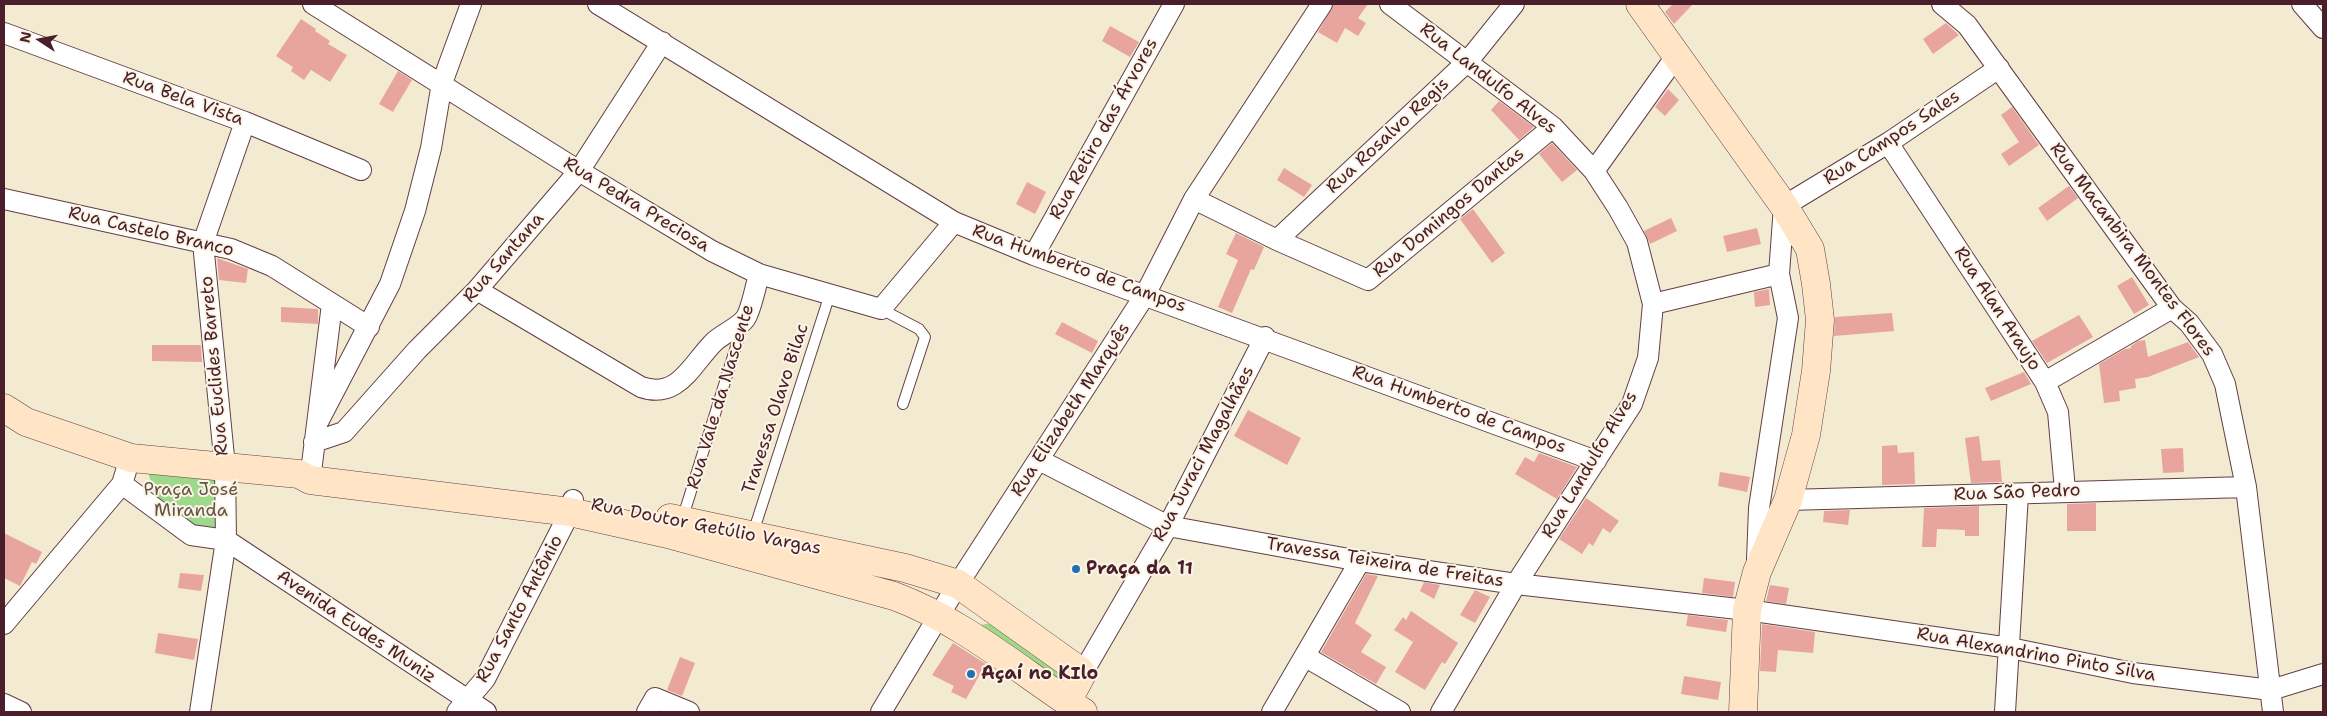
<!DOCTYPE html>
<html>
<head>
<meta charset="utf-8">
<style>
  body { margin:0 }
  #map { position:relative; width:2327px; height:716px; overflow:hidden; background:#f3ebd1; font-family:"Shantell Sans",sans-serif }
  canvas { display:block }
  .frame { position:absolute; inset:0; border:5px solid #4a1f2b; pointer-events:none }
  .north { position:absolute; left:15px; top:15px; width:50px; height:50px; -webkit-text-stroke:4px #fcf5e5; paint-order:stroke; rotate:281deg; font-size:14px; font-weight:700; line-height:20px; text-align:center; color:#4a1f2b }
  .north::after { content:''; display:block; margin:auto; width:18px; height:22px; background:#4a1f2b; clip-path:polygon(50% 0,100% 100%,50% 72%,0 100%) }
</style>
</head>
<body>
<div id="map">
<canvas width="2327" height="716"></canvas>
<div class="frame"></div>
<div class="north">N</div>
</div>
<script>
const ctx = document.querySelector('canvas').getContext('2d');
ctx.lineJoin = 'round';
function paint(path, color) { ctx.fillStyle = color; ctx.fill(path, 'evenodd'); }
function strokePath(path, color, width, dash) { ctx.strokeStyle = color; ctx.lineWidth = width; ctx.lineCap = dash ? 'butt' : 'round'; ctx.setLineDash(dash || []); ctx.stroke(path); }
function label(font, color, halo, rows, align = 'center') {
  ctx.font = font + ' "Shantell Sans",sans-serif'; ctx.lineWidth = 4; ctx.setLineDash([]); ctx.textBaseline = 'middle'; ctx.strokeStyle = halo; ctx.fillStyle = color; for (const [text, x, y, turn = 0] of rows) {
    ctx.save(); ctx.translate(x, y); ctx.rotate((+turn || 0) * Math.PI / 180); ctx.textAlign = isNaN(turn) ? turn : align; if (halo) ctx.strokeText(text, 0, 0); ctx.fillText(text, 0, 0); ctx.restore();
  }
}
paint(new Path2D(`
  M 147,468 L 218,479 L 216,535 L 196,531 L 156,500 Z
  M 992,623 L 1060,672 L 1060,685 L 975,626 Z`), '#9ed88b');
paint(new Path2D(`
  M 1334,4 L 1368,4 L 1358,18 L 1366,23 L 1358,36 L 1345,28 L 1337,43 L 1318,32 Z
  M 1673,4 L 1693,4 L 1674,24 L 1665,12 Z
  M 301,19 L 316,29 L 315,31 L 330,41 L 328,44 L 347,55 L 330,82 L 311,70 L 304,80 L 291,71 L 293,67 L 276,56 Z
  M 1946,23 L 1959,35 L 1933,54 L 1923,39 Z
  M 1110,26 L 1139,42 L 1130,57 L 1102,41 Z
  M 398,71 L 412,80 L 393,112 L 379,104 Z
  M 1668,89 L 1679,100 L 1665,116 L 1655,107 Z
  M 1499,101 L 1534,127 L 1519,140 L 1491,110 Z
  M 2012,107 L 2039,145 L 2009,166 L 2001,154 L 2019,142 L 2001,115 Z
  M 1552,143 L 1577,170 L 1562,182 L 1539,154 Z
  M 1284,168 L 1312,185 L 1304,197 L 1277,180 Z
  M 1027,182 L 1046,192 L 1035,214 L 1016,204 Z
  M 2069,186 L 2078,198 L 2047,221 L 2038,208 Z
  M 1473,209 L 1505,253 L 1492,263 L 1460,219 Z
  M 1671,218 L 1677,231 L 1650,244 L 1644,231 Z
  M 1757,228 L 1761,244 L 1727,252 L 1723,236 Z
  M 1236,233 L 1264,247 L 1254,270 L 1251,269 L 1232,313 L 1218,307 L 1238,260 L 1226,254 Z
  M 217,258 L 248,269 L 246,283 L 219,280 Z
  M 2132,277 L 2149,305 L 2134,314 L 2117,286 Z
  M 1769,289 L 1770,305 L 1755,307 L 1754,292 Z
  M 281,307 L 318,309 L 318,324 L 281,322 Z
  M 1892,313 L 1894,331 L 1834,336 L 1835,317 Z
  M 2079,315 L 2093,337 L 2047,363 L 2032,341 Z
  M 1062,322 L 1098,341 L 1092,353 L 1055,334 Z
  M 2145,340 L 2148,357 L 2188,342 L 2199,357 L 2148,377 L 2135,379 L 2136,388 L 2119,391 L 2120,401 L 2104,403 L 2099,364 L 2125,349 L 2131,348 L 2131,346 L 2138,341 Z
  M 152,345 L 201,345 L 202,362 L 152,361 Z
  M 2024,372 L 2031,384 L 1991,401 L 1985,388 Z
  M 1248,410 L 1301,438 L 1287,465 L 1234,436 Z
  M 1979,436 L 1982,461 L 2000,460 L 2002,482 L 1971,483 L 1965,438 Z
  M 1897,445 L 1898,453 L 1914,452 L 1915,484 L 1882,485 L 1882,446 Z
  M 2183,448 L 2184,472 L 2163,473 L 2161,449 Z
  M 1539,453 L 1577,467 L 1557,499 L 1515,474 L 1525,457 L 1534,462 Z
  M 1720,472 L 1750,477 L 1747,492 L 1718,486 Z
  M 1586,498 L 1619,521 L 1610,533 L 1603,528 L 1593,546 L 1589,543 L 1582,554 L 1559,539 Z
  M 2096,503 L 2096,531 L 2067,531 L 2067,504 Z
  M 1979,506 L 1979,536 L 1965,536 L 1965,530 L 1937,529 L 1936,547 L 1922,547 L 1924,508 Z
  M 1850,510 L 1848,525 L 1823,522 L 1824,511 Z
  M 4,533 L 42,552 L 36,564 L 32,562 L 20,586 L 4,578 Z
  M 180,573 L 204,575 L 201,591 L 178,588 Z
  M 1366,574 L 1378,576 L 1355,623 L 1372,635 L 1361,652 L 1386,667 L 1376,684 L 1321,652 Z
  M 1704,578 L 1735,582 L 1733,597 L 1702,593 Z
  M 1424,582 L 1440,585 L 1434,599 L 1420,591 Z
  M 1770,585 L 1789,588 L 1786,604 L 1766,601 Z
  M 1475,590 L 1490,597 L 1475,623 L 1460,615 Z
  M 1411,611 L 1458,643 L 1445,664 L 1442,662 L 1425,690 L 1395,672 L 1413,642 L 1394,630 L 1403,617 L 1406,620 Z
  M 1688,615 L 1728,620 L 1726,632 L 1686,626 Z
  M 1762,624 L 1815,632 L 1813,653 L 1778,650 L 1776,672 L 1760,671 Z
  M 158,633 L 198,639 L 194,660 L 155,653 Z
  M 953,643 L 986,664 L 966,699 L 951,692 L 954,686 L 932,675 Z
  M 680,657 L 695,663 L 682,696 L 667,690 Z
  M 1684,676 L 1721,682 L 1718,700 L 1681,694 Z`), '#e8a59f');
const lane = new Path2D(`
  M 881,309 L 919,329 L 925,337 L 903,404
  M 682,520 L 743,324
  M 753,533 L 830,294`);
const street = new Path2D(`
  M 313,4 L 579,171 L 712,251 L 759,274 L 881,309 L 954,222
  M 598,4 L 954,222 L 1034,255 L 1596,461
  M 1390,4 L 1553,127 L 1594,171 L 1618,208 L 1637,242 L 1653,304 L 1648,358 L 1632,404 L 1516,584 L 1441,712
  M 1942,4 L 1967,25 L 2172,308 L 2189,323 L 2212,354 L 2225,384 L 2246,487 L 2273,712
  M 2302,4 L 2323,28
  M 4,33 L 245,122 L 361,170
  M 1888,143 L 2045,382 L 2058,412 L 2065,490
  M 1594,171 L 1677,55
  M 4,199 L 231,249 L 272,266 L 369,327
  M 1194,199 L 1277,240 L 1368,280 L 1553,127
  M 1277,240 L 1468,61 L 1514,4
  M 1034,255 L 1174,4
  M 477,290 L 641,387 C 678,400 691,365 714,342 C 722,334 738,328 745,319 C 751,311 756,285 759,274
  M 1653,304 L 1779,274
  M 2045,382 L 2172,308
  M 317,424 L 390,284 L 415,211 L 431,148 L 442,83 L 471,4
  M 314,442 L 344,432 L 417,350 L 477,290 L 579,171 L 662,42
  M 1039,460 L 1168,526 L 1360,561 L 1516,584 L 1747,610 L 2010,648 L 2133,673 L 2271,690 L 2323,674
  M 310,480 L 332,304
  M 122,484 L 191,535 L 226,540 L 486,712
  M 1788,500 L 2246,487
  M 1757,560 L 1759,508 L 1788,318 L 1779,274 L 1784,206 L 1888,143 L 1999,68
  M 4,624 L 122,484 L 126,471
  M 1306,657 L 1400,712
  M 1082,674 L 1168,526 L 1265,337
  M 4,704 L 21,712
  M 200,712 L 226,540 L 225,467 L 203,243 L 245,122
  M 457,712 L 485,679 L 570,512 L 573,500
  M 647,712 L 655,698 L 689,712
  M 881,712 L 958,584 L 1145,295 L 1194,199 L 1322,4
  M 1272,712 L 1360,561
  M 2005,712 L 2018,494`);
const secondary = new Path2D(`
  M 1640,4 L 1784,206 L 1810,249 L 1816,284 L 1820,320 L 1816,371 L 1806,435 L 1788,500 L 1757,572 L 1747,610 L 1743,712
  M 4,408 L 26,422 L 131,458 L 299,474 L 310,480 L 570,512 L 668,534 L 894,596 C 964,622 1021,672 1083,712
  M 670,518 L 905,568 L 958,584 L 1080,671 L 1082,674 L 1067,702`);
strokePath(lane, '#633e44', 12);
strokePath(street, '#633e44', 22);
strokePath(secondary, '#633e44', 29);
strokePath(lane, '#fff', 10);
strokePath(street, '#fff', 20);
strokePath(secondary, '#ffe4c6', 28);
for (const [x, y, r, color] of [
  [1076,569,5,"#1f6fb2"],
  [971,674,5,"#1f6fb2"]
]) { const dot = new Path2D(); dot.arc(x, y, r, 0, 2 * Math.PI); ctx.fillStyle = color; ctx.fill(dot); strokePath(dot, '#fcf5e5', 2); }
label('18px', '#4a1f2b', '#fcf5e5', [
  ["Rua Landulfo Alves",1488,79,38],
  ["Rua Bela Vista",183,99,20],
  ["Rua Retiro das Árvores",1104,129,-61],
  ["Rua Rosalvo Regis",1388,136,-43],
  ["Rua Campos Sales",1892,138,-33],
  ["Rua Pedra Preciosa",636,205,31],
  ["Rua Domingos Dantas",1449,213,-40],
  ["Rua Castelo Branco",151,232,13],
  ["Rua Macanbira Montes Flores",2132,250,53],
  ["Rua Santana",504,258,-49],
  ["Rua Humberto de Campos",1079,269,20],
  ["Rua Alan Araujo",1997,309,57],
  ["Rua Euclides Barreto",215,366,-95],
  ["Rua Vale da Nascente",721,397,-73],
  ["Travessa Olavo Bilac",776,409,-72],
  ["Rua Elizabeth Marquês",1071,410,-57],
  ["Rua Humberto de Campos",1459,410,20],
  ["Rua Juraci Magalhães",1204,454,-62],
  ["Rua Landulfo Alves",1590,465,-59],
  ["Rua São Pedro",2017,493,-2],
  ["Rua Doutor Getúlio Vargas",706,527,11],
  ["Travessa Teixeira de Freitas",1385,563,9],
  ["Rua Santo Antônio",520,609,-62],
  ["Avenida Eudes Muniz",356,627,34],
  ["Rua Alexandrino Pinto Silva",2036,655,10]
]);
label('18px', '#635648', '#fcf5e5', [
  ["Praça José",191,490],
  ["Miranda",191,511]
]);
label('bold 18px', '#4a1f2b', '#fcf5e5', [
  ["Praça da 11",1086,569],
  ["Açaí no KIlo",981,674]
], 'left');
</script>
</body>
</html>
